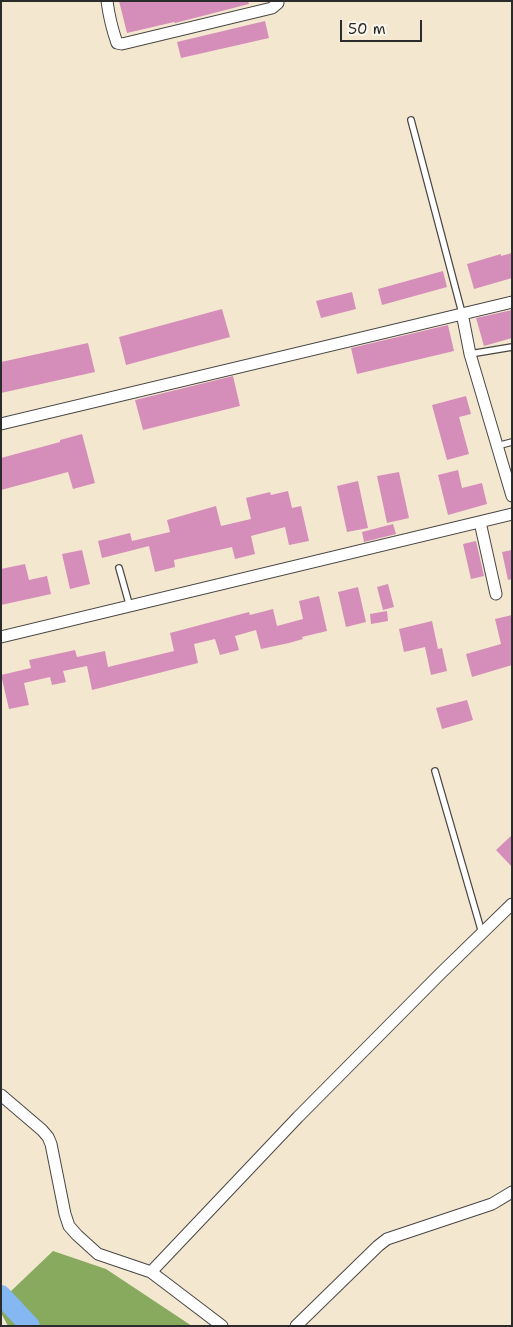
<!DOCTYPE html>
<html>
<head>
<meta charset="utf-8">
<style>
  body { margin:0 }
  #map { position:relative; width:513px; height:1327px; overflow:hidden; background:#f4e7cf; font-family:"Shantell Sans",sans-serif }
  canvas { display:block }
  .frame { position:absolute; inset:0; border:2px solid #2b2b2b; pointer-events:none }
  .scale { position:absolute; left:340px; top:20px; width:82px; height:22px; box-sizing:border-box; border:2px solid #2b2b2b; border-top:0; padding-left:6px; font-size:15px; line-height:18px; white-space:nowrap; color:#2b2b2b; -webkit-text-stroke:4px #fbf7ec; paint-order:stroke }
</style>
</head>
<body>
<div id="map">
<canvas width="513" height="1327"></canvas>
<div class="frame"></div>
<div class="scale">50 m</div>
</div>
<script>
const ctx = document.querySelector('canvas').getContext('2d');
ctx.lineJoin = 'round';
function paint(path, color) { ctx.fillStyle = color; ctx.fill(path, 'evenodd'); }
function strokePath(path, color, width, dash) { ctx.strokeStyle = color; ctx.lineWidth = width; ctx.lineCap = dash ? 'butt' : 'round'; ctx.setLineDash(dash || []); ctx.stroke(path); }
paint(new Path2D(`
  M 53,1251 L 106,1269 L 192,1326 L 8,1326 L 1,1313 L 1,1309 L 9,1293 Z`), '#87aa5e');
strokePath(new Path2D(`
  M 1,1295 L 30,1326`), '#85b8f2', 20);
paint(new Path2D(`
  M 119,1 L 248,1 L 249,4 L 175,23 L 174,22 L 127,33 Z
  M 265,21 L 269,38 L 181,58 L 177,42 Z
  M 512,253 L 512,278 L 474,289 L 467,264 L 501,254 L 501,256 Z
  M 443,271 L 447,287 L 382,305 L 378,289 Z
  M 352,292 L 356,309 L 321,318 L 316,301 Z
  M 222,309 L 230,337 L 126,365 L 119,337 Z
  M 512,310 L 512,338 L 484,346 L 476,318 Z
  M 448,325 L 454,351 L 357,374 L 351,348 Z
  M 88,343 L 95,372 L 1,393 L 1,362 Z
  M 233,376 L 240,406 L 143,430 L 135,400 Z
  M 466,396 L 471,414 L 459,417 L 469,454 L 447,460 L 432,405 Z
  M 82,434 L 95,483 L 73,489 L 68,472 L 1,490 L 1,458 L 60,442 L 60,440 Z
  M 458,470 L 462,488 L 482,483 L 487,504 L 448,515 L 438,475 Z
  M 399,472 L 409,518 L 387,523 L 377,476 Z
  M 358,481 L 368,528 L 347,532 L 337,486 Z
  M 288,491 L 292,508 L 301,506 L 309,541 L 289,545 L 285,527 L 251,536 L 255,554 L 235,559 L 232,547 L 174,560 L 175,567 L 155,572 L 149,546 L 102,558 L 98,541 L 130,533 L 132,541 L 170,532 L 167,520 L 216,506 L 221,526 L 251,519 L 246,498 L 270,492 L 271,495 Z
  M 393,524 L 396,534 L 364,542 L 362,532 Z
  M 476,541 L 484,576 L 471,579 L 463,544 Z
  M 82,550 L 90,584 L 70,589 L 62,554 Z
  M 512,550 L 512,579 L 508,580 L 502,552 Z
  M 25,564 L 29,580 L 47,576 L 51,594 L 1,605 L 1,569 Z
  M 388,584 L 394,607 L 383,610 L 377,587 Z
  M 358,587 L 366,622 L 346,627 L 338,592 Z
  M 319,596 L 327,631 L 302,637 L 303,639 L 289,643 L 261,649 L 256,630 L 235,636 L 239,650 L 220,655 L 215,639 L 194,644 L 198,663 L 92,690 L 87,666 L 63,671 L 66,682 L 52,685 L 50,677 L 24,683 L 29,705 L 9,709 L 1,675 L 31,668 L 29,660 L 75,650 L 77,657 L 105,651 L 108,667 L 174,651 L 170,633 L 249,612 L 250,615 L 273,609 L 277,626 L 303,619 L 299,601 Z
  M 387,611 L 388,621 L 371,624 L 370,614 Z
  M 512,615 L 512,665 L 472,677 L 466,654 L 501,644 L 495,619 Z
  M 432,621 L 438,649 L 442,648 L 447,671 L 431,675 L 425,647 L 404,652 L 399,629 Z
  M 467,700 L 473,720 L 442,729 L 436,708 Z
  M 512,835 L 512,867 L 496,850 Z`), '#d58eba');
const lane = new Path2D(`
  M 411,120 L 462,313
  M 470,354 L 512,347
  M 497,446 L 512,442
  M 119,568 L 130,607
  M 435,771 L 482,933`);
const street = new Path2D(`
  M 107,1 C 109,16 112,29 117,43 L 122,44 L 272,8 L 278,3 L 278,1
  M 462,313 L 470,354 L 512,496
  M 1,424 L 512,302
  M 480,522 L 496,594
  M 1,637 L 512,514
  M 1,1095 L 42,1130 L 48,1137 L 51,1144 L 65,1214 L 69,1226 L 77,1235 L 98,1254 L 151,1272 L 298,1117 L 441,973 L 512,904
  M 151,1272 L 222,1326
  M 296,1326 L 378,1246 L 387,1239 L 492,1204 L 512,1192`);
strokePath(lane, '#494744', 8);
strokePath(street, '#494744', 13);
strokePath(lane, '#fff', 5.5);
strokePath(street, '#fff', 11);
</script>
</body>
</html>
